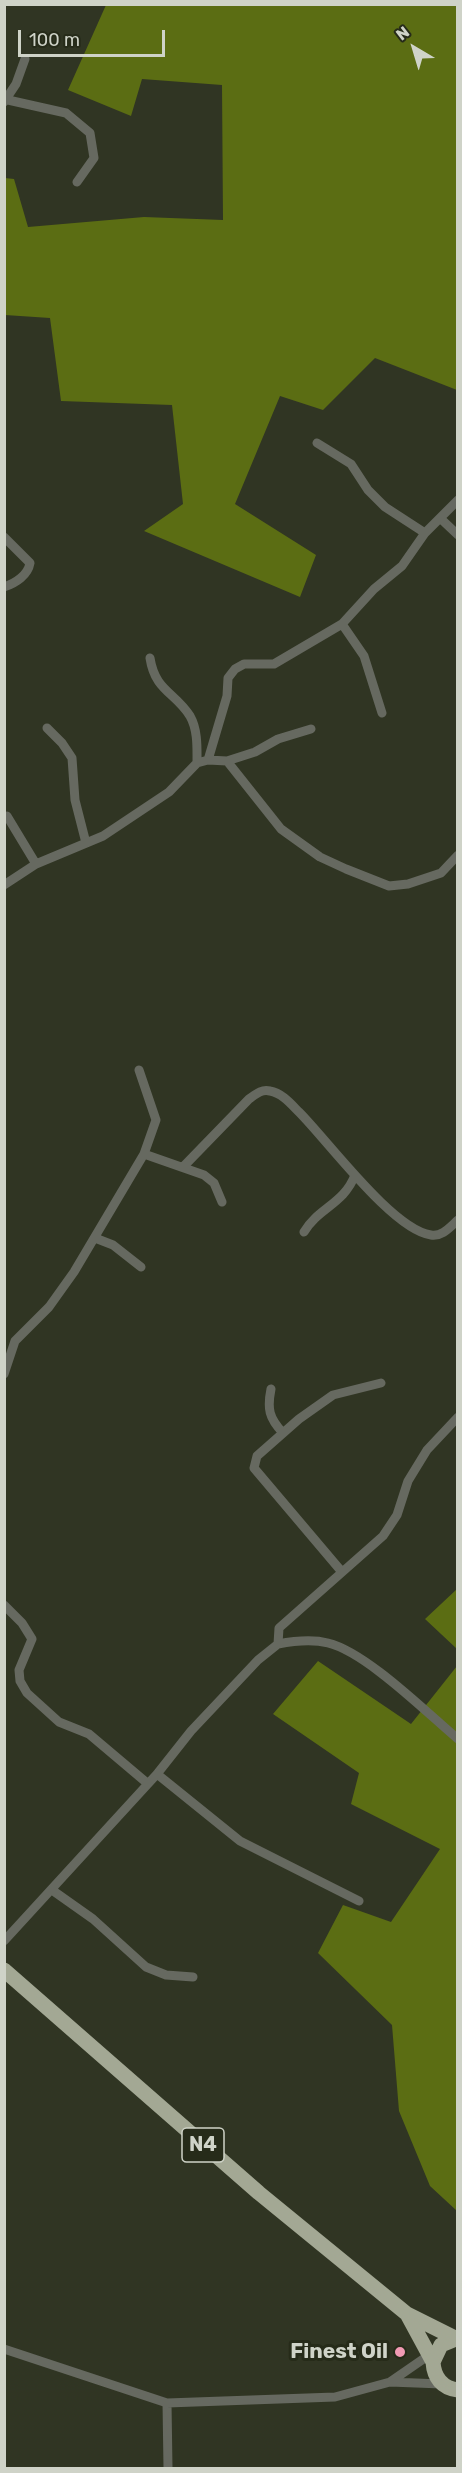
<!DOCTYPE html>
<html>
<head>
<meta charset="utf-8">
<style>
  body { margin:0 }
  #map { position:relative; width:462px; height:2473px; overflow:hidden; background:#303523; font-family:Rubik,sans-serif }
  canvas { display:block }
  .frame { position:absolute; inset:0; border:6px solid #cfd3c8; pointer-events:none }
  .north { position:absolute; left:384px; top:18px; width:60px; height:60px; -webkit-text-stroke:4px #262b19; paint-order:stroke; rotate:322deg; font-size:16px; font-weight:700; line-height:24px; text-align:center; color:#cfd3c8 }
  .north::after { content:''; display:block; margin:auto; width:21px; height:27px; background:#cfd3c8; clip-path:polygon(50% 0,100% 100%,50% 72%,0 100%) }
  .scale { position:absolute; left:18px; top:30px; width:147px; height:27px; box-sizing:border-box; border:3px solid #cfd3c8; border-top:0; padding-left:8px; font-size:18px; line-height:21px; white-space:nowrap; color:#cfd3c8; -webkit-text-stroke:4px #262b19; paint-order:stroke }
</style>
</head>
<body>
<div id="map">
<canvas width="462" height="2473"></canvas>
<div class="frame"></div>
<div class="north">N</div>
<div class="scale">100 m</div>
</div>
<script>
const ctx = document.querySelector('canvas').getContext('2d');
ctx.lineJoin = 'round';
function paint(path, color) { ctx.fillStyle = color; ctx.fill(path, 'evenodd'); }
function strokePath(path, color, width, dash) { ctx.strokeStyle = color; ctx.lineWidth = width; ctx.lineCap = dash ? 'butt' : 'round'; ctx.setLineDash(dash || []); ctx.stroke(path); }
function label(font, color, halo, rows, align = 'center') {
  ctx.font = font + ' Rubik,sans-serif'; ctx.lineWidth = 6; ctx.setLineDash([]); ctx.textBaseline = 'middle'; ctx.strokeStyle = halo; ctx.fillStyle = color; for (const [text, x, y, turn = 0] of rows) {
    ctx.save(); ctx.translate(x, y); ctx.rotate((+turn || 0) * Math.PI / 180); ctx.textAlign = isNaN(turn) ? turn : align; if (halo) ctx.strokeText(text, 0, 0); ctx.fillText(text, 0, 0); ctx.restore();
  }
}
paint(new Path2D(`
  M 106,5 L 457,5 L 457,390 L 375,358 L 323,410 L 280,396 L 235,504 L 316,555 L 300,597 L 144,531 L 183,504 L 172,405 L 61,401 L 50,318 L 5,315 L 5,178 L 14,179 L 28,227 L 144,217 L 223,220 L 222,85 L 142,79 L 131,116 L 68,90 Z
  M 457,1589 L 457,1649 L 425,1619 Z
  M 318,1661 L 411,1724 L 457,1666 L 457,2211 L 430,2186 L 399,2111 L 392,2025 L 318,1953 L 343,1905 L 391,1922 L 440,1849 L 351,1804 L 359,1773 L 273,1714 Z`), '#5b6d13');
strokePath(new Path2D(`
  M 8,100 L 66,113 L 90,133 L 94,158 L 77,182
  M 4,102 L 16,84 L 25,59
  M 317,443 L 351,464 L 368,490 L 385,507 L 425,533
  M 440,518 L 458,535
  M 4,537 L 30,563 C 28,575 16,583 4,587
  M 342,624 L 364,656 L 382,713
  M 150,658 C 155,691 175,692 190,716 C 198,730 197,748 197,763
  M 47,728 L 62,743 L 72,758 L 75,800 L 86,843
  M 208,760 L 227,696 L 228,678 L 235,669 L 244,664 L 274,664 L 342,624 L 374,589 L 402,566 L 425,533 L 458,500
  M 227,761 L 255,752 L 278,739 L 311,729
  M 7,816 L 36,864
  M 4,885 L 36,864 L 103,836 L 169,792 L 197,763 L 208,760 L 227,761 L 281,829 L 320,857 L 346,869 L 389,886 L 408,884 L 441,873 L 458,855
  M 144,1154 L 204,1175 L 214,1183 L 222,1202
  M 184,1166 L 249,1099 C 256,1094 261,1089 270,1091 C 282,1093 291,1104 299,1112 C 328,1141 393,1230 431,1235 C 442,1237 450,1227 458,1220
  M 304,1232 C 318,1208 344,1204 355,1175
  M 95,1238 L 113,1245 L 141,1267
  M 4,1374 L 15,1341 L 49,1307 L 74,1272 L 144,1154 L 156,1120 L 139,1070
  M 271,1389 C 267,1409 269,1418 283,1433
  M 342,1572 L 254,1468 L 257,1456 L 299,1419 L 333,1395 L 381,1383
  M 4,1605 L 22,1623 L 32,1639 L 19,1670 L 20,1681 L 27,1693 L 59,1722 L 89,1734 L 147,1783
  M 278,1644 C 294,1641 312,1639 328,1643 C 366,1652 427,1713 458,1739
  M 157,1774 L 240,1841 L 359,1901
  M 52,1890 L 93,1919 L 146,1967 L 166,1975 L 193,1977
  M 4,1941 L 157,1774 L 191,1731 L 258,1660 L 278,1644 L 279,1628 L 383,1536 L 397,1515 L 408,1481 L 427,1450 L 458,1417
  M 4,2349 L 167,2403 L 335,2397 L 390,2382 L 442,2384
  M 390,2382 L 432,2353
  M 167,2403 L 168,2468`), '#666960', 9);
strokePath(new Path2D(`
  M 4,1970 L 259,2193 L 407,2314 L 455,2338
  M 407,2314 L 433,2362
  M 458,2338 L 441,2345 L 433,2362 C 434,2378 442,2388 458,2390`), '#a3a894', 15);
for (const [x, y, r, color] of [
  [400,2352,6,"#f19ab4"]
]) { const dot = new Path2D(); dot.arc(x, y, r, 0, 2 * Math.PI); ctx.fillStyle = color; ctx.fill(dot); strokePath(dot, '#262b19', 2); }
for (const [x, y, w] of [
  [203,2145,42]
]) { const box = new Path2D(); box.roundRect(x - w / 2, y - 17, w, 34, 4.5); ctx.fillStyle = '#262b19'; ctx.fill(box); strokePath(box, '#cfd3c8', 1.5); }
label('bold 20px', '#cfd3c8', null, [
  ["N4",203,2145]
]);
label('bold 21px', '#cfd3c8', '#262b19', [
  ["Finest Oil",388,2352]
], 'right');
</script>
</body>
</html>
